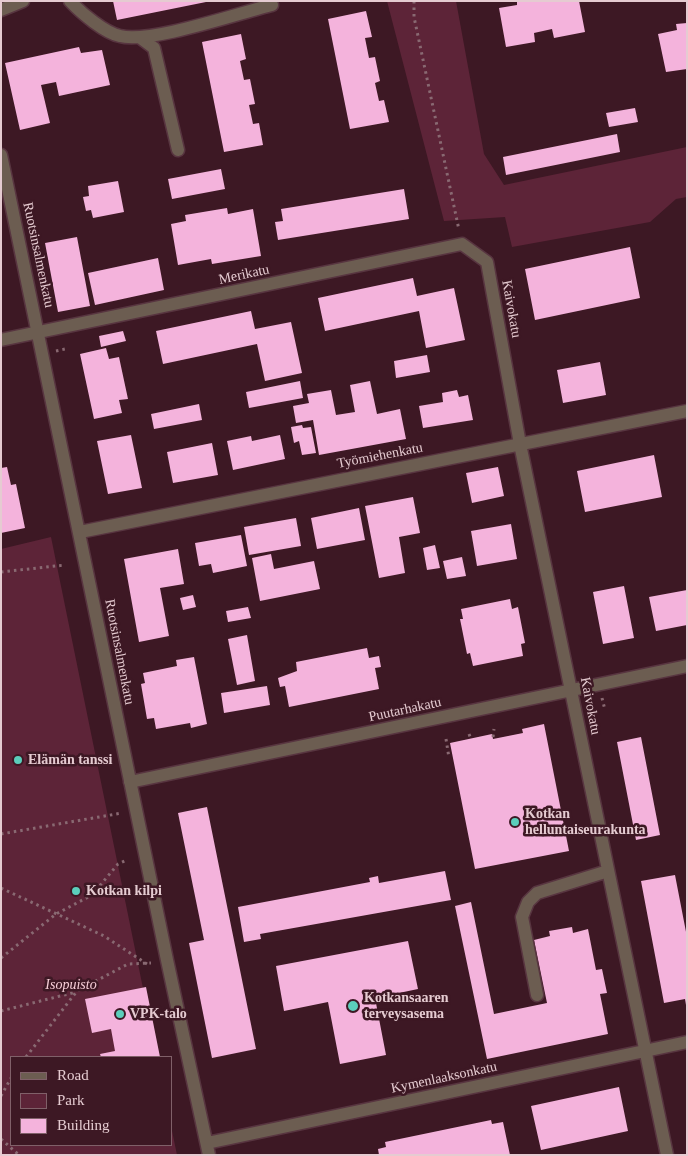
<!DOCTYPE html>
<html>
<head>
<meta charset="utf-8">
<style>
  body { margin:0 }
  #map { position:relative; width:688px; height:1156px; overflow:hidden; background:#3d1824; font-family:Georgia,serif }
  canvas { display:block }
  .frame { position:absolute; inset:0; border:2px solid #e5cbd1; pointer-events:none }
  .legend { position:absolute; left:10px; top:1056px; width:162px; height:90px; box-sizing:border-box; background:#3d1824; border:1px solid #806069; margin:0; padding:6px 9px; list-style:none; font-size:15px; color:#e5cbd1 }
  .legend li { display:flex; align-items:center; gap:10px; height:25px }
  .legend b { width:25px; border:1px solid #806069 }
</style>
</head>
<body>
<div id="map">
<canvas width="688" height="1156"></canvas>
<div class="frame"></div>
<ul class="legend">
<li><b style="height:6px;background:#6c5d51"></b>Road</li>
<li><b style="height:14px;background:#5d2438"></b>Park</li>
<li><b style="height:14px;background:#f4b3dc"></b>Building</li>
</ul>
</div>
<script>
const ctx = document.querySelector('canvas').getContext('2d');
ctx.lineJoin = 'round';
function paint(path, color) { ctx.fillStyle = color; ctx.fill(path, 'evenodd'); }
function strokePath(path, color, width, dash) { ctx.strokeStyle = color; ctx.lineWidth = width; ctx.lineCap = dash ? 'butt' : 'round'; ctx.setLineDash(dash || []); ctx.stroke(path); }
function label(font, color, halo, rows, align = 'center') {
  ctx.font = font + ' Georgia,serif'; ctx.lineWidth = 5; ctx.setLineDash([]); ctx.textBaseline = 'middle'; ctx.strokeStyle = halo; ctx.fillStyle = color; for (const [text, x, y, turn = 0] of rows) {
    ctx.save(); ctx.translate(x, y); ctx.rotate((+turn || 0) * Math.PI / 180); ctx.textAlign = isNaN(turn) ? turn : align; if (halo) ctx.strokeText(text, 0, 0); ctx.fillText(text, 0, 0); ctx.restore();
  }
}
paint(new Path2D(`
  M 387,1 L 456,1 L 484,154 L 504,185 L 687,147 L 687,197 L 676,199 L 650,222 L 512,247 L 505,217 L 444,221 Z
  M 51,537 L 157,1057 L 11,1057 L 11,1145 L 171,1145 L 171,1126 L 177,1155 L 1,1155 L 1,549 Z`), '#5d2438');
paint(new Path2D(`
  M 113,1 L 206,1 L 206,2 L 117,20 Z
  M 517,1 L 579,1 L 585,32 L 554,38 L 552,29 L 534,33 L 535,42 L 506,47 L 499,8 L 517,5 Z
  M 366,11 L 372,37 L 365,38 L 369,58 L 375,57 L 380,81 L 375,83 L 379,101 L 384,100 L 389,122 L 350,129 L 328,19 Z
  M 687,23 L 687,69 L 666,72 L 658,34 L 677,30 L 676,24 Z
  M 241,34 L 246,59 L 240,61 L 244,80 L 250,79 L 255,104 L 249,105 L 253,124 L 259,123 L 263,145 L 224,152 L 202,42 Z
  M 79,47 L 81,53 L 102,50 L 110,85 L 59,96 L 56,82 L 41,85 L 50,123 L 20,130 L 5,63 Z
  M 635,108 L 638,122 L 609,127 L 606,113 Z
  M 617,134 L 620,152 L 506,175 L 503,157 Z
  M 221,169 L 225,189 L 172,199 L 168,179 Z
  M 118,181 L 124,212 L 93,218 L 91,210 L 86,211 L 83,197 L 89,196 L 88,186 Z
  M 404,189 L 409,219 L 278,240 L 275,222 L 283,221 L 281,209 Z
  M 227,208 L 228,214 L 253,209 L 261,256 L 212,264 L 211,259 L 178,265 L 171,224 L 186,221 L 185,215 Z
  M 77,237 L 90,306 L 58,312 L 45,243 Z
  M 630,247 L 640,298 L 535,320 L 525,269 Z
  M 158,258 L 164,290 L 95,305 L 88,273 Z
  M 413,278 L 417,296 L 454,288 L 465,340 L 426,348 L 419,311 L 325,331 L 318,298 Z
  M 251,311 L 255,329 L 291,322 L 302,373 L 265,381 L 257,344 L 163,364 L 156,331 Z
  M 123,331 L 126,341 L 101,347 L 99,336 Z
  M 106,348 L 109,359 L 119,357 L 128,399 L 119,400 L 122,413 L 94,419 L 80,354 Z
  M 427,355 L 430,372 L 396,378 L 394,361 Z
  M 600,362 L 606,395 L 563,403 L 557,370 Z
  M 300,381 L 303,398 L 249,408 L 246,392 Z
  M 370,381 L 377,414 L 400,409 L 406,439 L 319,455 L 313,420 L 296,423 L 293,406 L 309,403 L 307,394 L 331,390 L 336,415 L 355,412 L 350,385 Z
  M 457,390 L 459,397 L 468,395 L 473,420 L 423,428 L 419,406 L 443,402 L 442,393 Z
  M 199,404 L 202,420 L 154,429 L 151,414 Z
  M 302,425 L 303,428 L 311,427 L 316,453 L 302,455 L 299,441 L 294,443 L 291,427 Z
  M 131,435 L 142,488 L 108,494 L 97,441 Z
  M 280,435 L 285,459 L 233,470 L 227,441 L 251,436 L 252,441 Z
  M 212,443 L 218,475 L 173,483 L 167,452 Z
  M 654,455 L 662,497 L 585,512 L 577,471 Z
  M 7,467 L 11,485 L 16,484 L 25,528 L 1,533 L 1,468 Z
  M 498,467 L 504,496 L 472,503 L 466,473 Z
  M 413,497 L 420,533 L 399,537 L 405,573 L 379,578 L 365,506 Z
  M 359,508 L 365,540 L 317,549 L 311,518 Z
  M 296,518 L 301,546 L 249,555 L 244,527 Z
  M 511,524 L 517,559 L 477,566 L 471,531 Z
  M 241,535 L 247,566 L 213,573 L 211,564 L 199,566 L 195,543 Z
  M 435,545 L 440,568 L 427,570 L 423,548 Z
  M 178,549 L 184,584 L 160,588 L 169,636 L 139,642 L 124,559 Z
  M 271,554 L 274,569 L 314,561 L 320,589 L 260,601 L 252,558 Z
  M 462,557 L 466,576 L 447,579 L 443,561 Z
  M 624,586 L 634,638 L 603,644 L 593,592 Z
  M 687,590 L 687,625 L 656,631 L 649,597 Z
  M 193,595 L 196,607 L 183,610 L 180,598 Z
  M 510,599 L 512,609 L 518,607 L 525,643 L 521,644 L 523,656 L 473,666 L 470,653 L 467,654 L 460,619 L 463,619 L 461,609 Z
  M 248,607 L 251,618 L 228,622 L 226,611 Z
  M 247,635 L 255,681 L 237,685 L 228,639 Z
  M 367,648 L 369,658 L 379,656 L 381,667 L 375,668 L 379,689 L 289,707 L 285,686 L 280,687 L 278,678 L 297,671 L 296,662 Z
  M 194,657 L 207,724 L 191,728 L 190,723 L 156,729 L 154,718 L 147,719 L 141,684 L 145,683 L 143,673 L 177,666 L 176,660 Z
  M 267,686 L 270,705 L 224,713 L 221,693 Z
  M 544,724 L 569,851 L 475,869 L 450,743 L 492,734 L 493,739 L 523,733 L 522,729 Z
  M 641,737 L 660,835 L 636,840 L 617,742 Z
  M 207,807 L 256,1049 L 212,1058 L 189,943 L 204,940 L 178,813 Z
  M 445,871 L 451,900 L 260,934 L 261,939 L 244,942 L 238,907 L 370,882 L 369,878 L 378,876 L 379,883 Z
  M 675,875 L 687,937 L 686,1005 L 685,999 L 664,1003 L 641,881 Z
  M 471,902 L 494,1014 L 547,1003 L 534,940 L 550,936 L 549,931 L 572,927 L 573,933 L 588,929 L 596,970 L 602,969 L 607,993 L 600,994 L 608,1034 L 487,1059 L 455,906 Z
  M 408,941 L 418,989 L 375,998 L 386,1055 L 340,1064 L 328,1002 L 284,1011 L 276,966 Z
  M 146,987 L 160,1057 L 101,1057 L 100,1054 L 115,1051 L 111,1029 L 92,1033 L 85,999 Z
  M 619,1087 L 628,1131 L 541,1150 L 531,1106 Z
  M 491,1120 L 492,1124 L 503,1122 L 510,1155 L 379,1155 L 378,1149 L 386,1147 L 385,1142 Z`), '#f4b3dc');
const minor = new Path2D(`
  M 70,1 C 81,13 105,33 120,36 C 149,44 239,13 272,5
  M 1,10 L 23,1
  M 142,39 L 154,48 L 178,150
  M 1,155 L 167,960 L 209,1155
  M 1,340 L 462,244 L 487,262 L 520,444 L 667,1155
  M 80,532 L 687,411
  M 130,782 L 687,666
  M 537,995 L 522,917 L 528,902 L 537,893 L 608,871
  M 207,1143 L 687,1042`);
strokePath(minor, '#583540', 15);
strokePath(new Path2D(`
  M 414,1 L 414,17 L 459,230
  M 56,351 L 65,349
  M 1,572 L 65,565
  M 602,698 L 605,710
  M 469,734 L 471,739
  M 493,737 L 494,729
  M 446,739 L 449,758
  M 1,834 L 122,813
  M 1,888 L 104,936 L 147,964
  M 1,958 L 56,914 L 92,895 L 118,864 L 127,860
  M 1,1011 L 76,992
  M 26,1057 L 77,991 L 128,964 L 151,963
  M 1,1096 L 11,1078
  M 1,1139 L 19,1155`), '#896972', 3, [2.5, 4]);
strokePath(minor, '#6c5d51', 12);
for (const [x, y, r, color] of [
  [18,760,5,"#5bcebb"],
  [515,822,5,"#5bcebb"],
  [76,891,5,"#5bcebb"],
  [353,1006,6,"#5bcebb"],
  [120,1014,5,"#5bcebb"]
]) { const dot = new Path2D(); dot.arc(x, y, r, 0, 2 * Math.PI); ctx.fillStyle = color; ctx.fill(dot); strokePath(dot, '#3d1824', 2); }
label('14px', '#e5cbd1', '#3d1824', [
  ["Ruotsinsalmenkatu",38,255,78],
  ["Merikatu",244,275,-12],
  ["Kaivokatu",511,309,80],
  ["Työmiehenkatu",380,456,-11],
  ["Ruotsinsalmenkatu",119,652,79],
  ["Kaivokatu",590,706,79],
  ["Puutarhakatu",405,710,-12],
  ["Kymenlaaksonkatu",444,1078,-12]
]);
label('bold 14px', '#e5cbd1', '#3d1824', [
  ["Elämän tanssi",28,760],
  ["Kotkan",525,814],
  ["helluntaiseurakunta",525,830],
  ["Kotkan kilpi",86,891],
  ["Kotkansaaren",364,998],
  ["terveysasema",364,1014],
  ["VPK-talo",130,1014]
], 'left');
label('italic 14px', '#f6cdd7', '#3d1824', [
  ["Isopuisto",71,985]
]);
</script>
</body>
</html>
